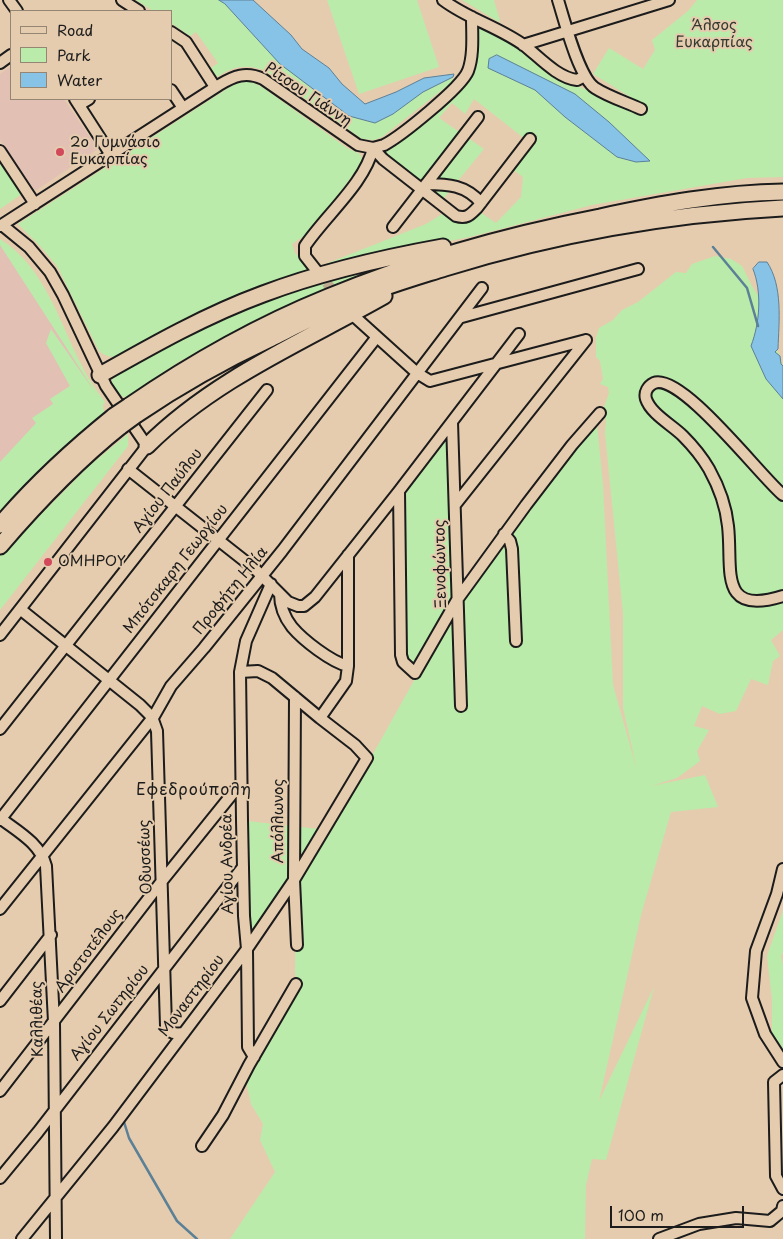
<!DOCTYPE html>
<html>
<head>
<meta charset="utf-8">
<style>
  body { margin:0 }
  #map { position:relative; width:783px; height:1239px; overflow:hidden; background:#e6ccae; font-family:"Playpen Sans",sans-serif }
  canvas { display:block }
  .legend { position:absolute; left:10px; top:10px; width:162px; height:90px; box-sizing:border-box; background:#e6ccae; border:1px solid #958674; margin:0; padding:6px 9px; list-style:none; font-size:15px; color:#1c1c1c }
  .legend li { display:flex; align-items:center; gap:10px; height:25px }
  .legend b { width:25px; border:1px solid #958674 }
  .scale { position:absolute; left:610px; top:1206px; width:134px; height:22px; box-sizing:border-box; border:2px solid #1c1c1c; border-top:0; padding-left:6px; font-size:15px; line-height:18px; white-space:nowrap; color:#1c1c1c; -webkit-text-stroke:4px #e6ccae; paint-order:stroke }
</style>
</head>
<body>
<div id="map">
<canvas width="783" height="1239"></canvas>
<ul class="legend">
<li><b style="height:6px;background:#e6ccae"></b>Road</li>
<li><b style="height:14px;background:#baebaa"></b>Park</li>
<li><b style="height:14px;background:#87c2e7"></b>Water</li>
</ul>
<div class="scale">100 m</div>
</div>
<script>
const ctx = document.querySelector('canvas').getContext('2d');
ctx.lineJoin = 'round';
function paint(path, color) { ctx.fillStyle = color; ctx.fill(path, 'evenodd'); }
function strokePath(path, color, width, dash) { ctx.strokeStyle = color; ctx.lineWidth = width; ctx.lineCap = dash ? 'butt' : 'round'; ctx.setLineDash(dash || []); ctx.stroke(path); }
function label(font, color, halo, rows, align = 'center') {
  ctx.font = font + ' "Playpen Sans",sans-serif'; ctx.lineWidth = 4; ctx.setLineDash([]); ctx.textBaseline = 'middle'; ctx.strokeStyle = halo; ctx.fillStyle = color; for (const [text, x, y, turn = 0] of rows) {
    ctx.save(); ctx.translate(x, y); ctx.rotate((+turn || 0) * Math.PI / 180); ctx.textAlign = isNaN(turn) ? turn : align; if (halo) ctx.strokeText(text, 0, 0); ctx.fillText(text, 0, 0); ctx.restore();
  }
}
paint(new Path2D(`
  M 11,66 L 11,99 L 64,99 L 98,149 L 35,191 L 0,140 L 0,74 Z
  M 0,243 L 92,386 L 74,397 L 0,479 Z`), '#e2c1b4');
paint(new Path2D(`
  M 136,0 L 235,0 L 268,51 L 324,100 L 349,116 L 375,123 L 393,114 L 423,92 L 453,77 L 452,82 L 382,137 L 374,140 L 362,139 L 266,71 C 248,64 234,65 217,77 L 211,68 L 218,63 L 196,32 L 190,36 L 171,23 L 171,11 L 153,11 Z
  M 327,0 L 417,0 L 439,67 L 359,94 Z
  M 462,0 L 494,0 L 500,21 L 499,22 Z
  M 697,0 L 783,0 L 783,177 L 747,178 L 592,205 L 470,237 L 323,265 L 426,224 L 444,213 L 457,218 L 474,208 L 496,223 L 521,197 L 523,177 L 505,164 L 525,139 L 474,99 L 465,114 L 452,103 L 439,118 L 484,149 L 439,204 L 377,150 L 449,94 L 473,61 L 478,26 L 516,44 L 542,68 L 582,88 L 639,107 L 650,113 L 627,95 L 593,74 L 609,48 L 643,69 L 655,50 L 652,40 L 688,11 Z
  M 250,81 L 262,87 L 347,148 L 360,154 L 362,159 L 360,165 L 318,222 L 304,236 L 292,244 L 295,253 L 313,271 C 284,280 254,288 226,300 C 189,316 155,337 120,356 C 112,358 106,357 99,351 L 57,266 L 41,247 L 18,224 L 233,85 L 241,82 Z
  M 0,156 L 6,165 L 4,167 L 8,173 L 10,172 L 23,191 L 21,193 L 22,194 L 0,209 Z
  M 0,239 C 45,267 59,322 82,366 C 88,379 97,391 105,402 L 103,405 L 104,412 L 50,459 L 0,511 L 0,462 L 36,423 L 32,418 L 53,404 L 50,399 L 70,386 L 46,343 L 51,329 L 99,398 L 0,245 Z
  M 715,256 L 731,259 L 742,266 L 752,286 L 774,321 L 775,348 L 779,353 L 783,367 L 783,630 L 771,640 L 780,656 L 773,661 L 768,685 L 751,679 L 736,711 L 720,714 L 702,706 L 694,726 L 709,730 L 697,751 L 700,761 L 677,778 L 651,786 L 705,775 L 718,807 L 671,812 L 641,915 L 599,1101 L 654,987 L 606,1160 L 592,1159 L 586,1185 L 585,1239 L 230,1239 L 275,1172 L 260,1140 L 263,1124 L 251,1104 L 246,1081 L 299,982 L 296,979 L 295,972 L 297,868 L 259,925 L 254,928 L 250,927 L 248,920 L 247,821 L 328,830 L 373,754 L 421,668 L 403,659 L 403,492 L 447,434 L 452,586 L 455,609 L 516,524 L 593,423 L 597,424 L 603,485 L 613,685 L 637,770 L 623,708 L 623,614 L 605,433 L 606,421 L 603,410 L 609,393 L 608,387 L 600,384 L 603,379 L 600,361 L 596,357 L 596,338 L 599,328 L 613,320 L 622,310 L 638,302 L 676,272 L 686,273 L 692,264 Z
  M 397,265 L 276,314 L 180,361 L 126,398 C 117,394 112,391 112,380 L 125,366 L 191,329 L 291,291 Z
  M 128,434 L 128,446 L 0,610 L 0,556 L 89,466 Z
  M 783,910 L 783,952 L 781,956 L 783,965 L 783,1051 L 772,1034 L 772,999 L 767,956 Z`), '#baebaa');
const water = new Path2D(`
  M 219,0 L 253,0 L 291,35 L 302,49 L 329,68 L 342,84 L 365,104 L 396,92 L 424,78 L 454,74 L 453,77 L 423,92 L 393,114 L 375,123 L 349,116 L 280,64 L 225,4 Z
  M 497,55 L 575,94 L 609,122 L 650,161 L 636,162 L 617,157 L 565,117 L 535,90 L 488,68 L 489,59 Z
  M 759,262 L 767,262 C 783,286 779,321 778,349 L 775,352 L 780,356 L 781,364 L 783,366 L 783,399 L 766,379 L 751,346 C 760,322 762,292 753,269 Z`);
paint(water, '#87c2e7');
strokePath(water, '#5c8096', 1);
strokePath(new Path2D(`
  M 713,247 L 747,288 L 758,326
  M 124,1122 L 129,1138 L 177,1221 L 197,1239`), '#5c8096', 2.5);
strokePath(new Path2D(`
  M 317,271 L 338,297`), '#bea991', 10, [10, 5]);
const minor = new Path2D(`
  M 9,0 L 17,11
  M 122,0 L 139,11
  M 443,0 C 468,19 499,27 525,46 C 540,58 558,78 577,80 L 585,76
  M 558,0 C 564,19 579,78 595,88 C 609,97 626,102 641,109
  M 171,32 L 186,42 L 215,87
  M 523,45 L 669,0
  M 0,63 L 11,55
  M 171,90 L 183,108
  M 75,99 L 111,155
  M 79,105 L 89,99
  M 373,148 L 383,159 L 456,216 C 467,219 470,215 477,208 L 530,139
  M 0,151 L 35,204
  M 426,184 C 448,184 466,185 481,203
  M 0,226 L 219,85 C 234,76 246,71 263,79 L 358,145 L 373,148 L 384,145 C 401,136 461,88 468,71 C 474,55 472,34 472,17
  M 393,227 L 478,117
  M 316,270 L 305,256 L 305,246 C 325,216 365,183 373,148
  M 355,317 L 417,373 L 430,381 L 586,340
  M 462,317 L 638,269
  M 452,422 L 461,706
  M 128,469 L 255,569 L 288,602 L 298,606 L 304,606 L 315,597 L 399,491 L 519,334
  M 399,491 L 401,655 L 403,662 L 415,673 L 457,600 L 526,505 L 572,445 L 600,413
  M 783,495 C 761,477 681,372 654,383 C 648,386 644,392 646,399 C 651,414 672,425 683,436 C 693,446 702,457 709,469 C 719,487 726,506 728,526 C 733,568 717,617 783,596
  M 455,505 L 586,340
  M 504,534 L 510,541 L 512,549 L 516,641
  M 348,555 L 348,666
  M 280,594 C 280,606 285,618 292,627 C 303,640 331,662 348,666 L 346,681 L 320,718
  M 20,609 L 140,705 L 152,717 L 157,731 L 166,1026 C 169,1034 176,1034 184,1033
  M 0,635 L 147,446 L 106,386 L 63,295 L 50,272 L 29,247 L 2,225
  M 295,697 L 294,880 L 297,945
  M 0,729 L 267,390
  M 0,818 C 17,831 40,843 46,866 L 54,1022 L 56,1239
  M 0,820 L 376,338
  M 783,869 L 777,894 L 756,951 L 752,998 L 765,1034 L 783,1062
  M 0,909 L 154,716 L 171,686 L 204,648 L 282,551 L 482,288
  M 0,1001 L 51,935
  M 254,1057 L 248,1047 L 247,949 L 244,916 L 242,820 L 240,672 L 246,641 L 271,584
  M 783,1075 L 774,1082 L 776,1176 L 783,1189
  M 0,1091 L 162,881 L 241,783
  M 202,1146 L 223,1115 L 249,1065 L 296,984
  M 0,1178 L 38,1132 L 243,867
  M 22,1239 L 113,1127 L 247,949 L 294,880 L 367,758 L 355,745 L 320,718 L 272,678 L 258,671 L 240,672
  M 659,1239 L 699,1224 L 736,1218 L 770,1221 L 782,1211 L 783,1206`);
const highway = new Path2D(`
  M 100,375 C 153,345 206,315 263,294 C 321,272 382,258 443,247
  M 129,406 C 190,364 259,325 328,297 C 415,261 507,235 600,217 C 660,204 721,193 783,192
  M 136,415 C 179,386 223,361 270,339 C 294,327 317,315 342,304 C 375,289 410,279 445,268 C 555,234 668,214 783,208
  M 147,446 C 214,379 303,342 384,296
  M 0,525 C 34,485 73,449 114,416
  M 0,546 C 37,503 77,461 121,426`);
strokePath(minor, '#1c1c1c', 14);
strokePath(highway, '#1c1c1c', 19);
strokePath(minor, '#e6ccae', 10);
strokePath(highway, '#e6ccae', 15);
const highwayBridge = new Path2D(`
  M 114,416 L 129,406
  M 121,426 L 136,415`);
strokePath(highwayBridge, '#1c1c1c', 19, []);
strokePath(highwayBridge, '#e6ccae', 15);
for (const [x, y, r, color] of [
  [60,152,5,"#d1495b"],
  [48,562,5,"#d1495b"]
]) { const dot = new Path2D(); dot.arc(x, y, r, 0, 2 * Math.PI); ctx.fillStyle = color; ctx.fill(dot); strokePath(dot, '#e6ccae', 2); }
label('15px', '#343b31', '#e6ccae', [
  ["Άλσος",714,26],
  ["Ευκαρπίας",714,43]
]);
label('15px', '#1c1c1c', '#e6ccae', [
  ["Ρίτσου Γιάννη",308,95,34],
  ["Αγίου Παύλου",168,491,-52],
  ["Ξενοφώντος",441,564,-91],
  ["Μπότσκαρη Γεωργίου",176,569,-52],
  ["Προφήτη Ηλία",231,591,-51],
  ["Απόλλωνος",279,821,-90],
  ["Οδυσσέως",146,857,-92],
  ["Αγίου Ανδρέα",228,864,-91],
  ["Αριστοτέλους",89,951,-53],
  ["Μοναστηρίου",192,996,-53],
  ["Αγίου Σωτηρίου",110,1013,-52],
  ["Καλλιθέας",38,1019,-91]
]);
label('15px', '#1c1c1c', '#e6ccae', [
  ["2ο Γυμνάσιο",70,143],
  ["Ευκαρπίας",70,160],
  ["ΟΜΗΡΟΥ",58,562]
], 'left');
ctx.letterSpacing = '1px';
label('16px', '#1c1c1c', '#e6ccae', [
  ["Εφεδρούπολη",194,791]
]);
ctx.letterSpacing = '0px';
</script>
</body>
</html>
